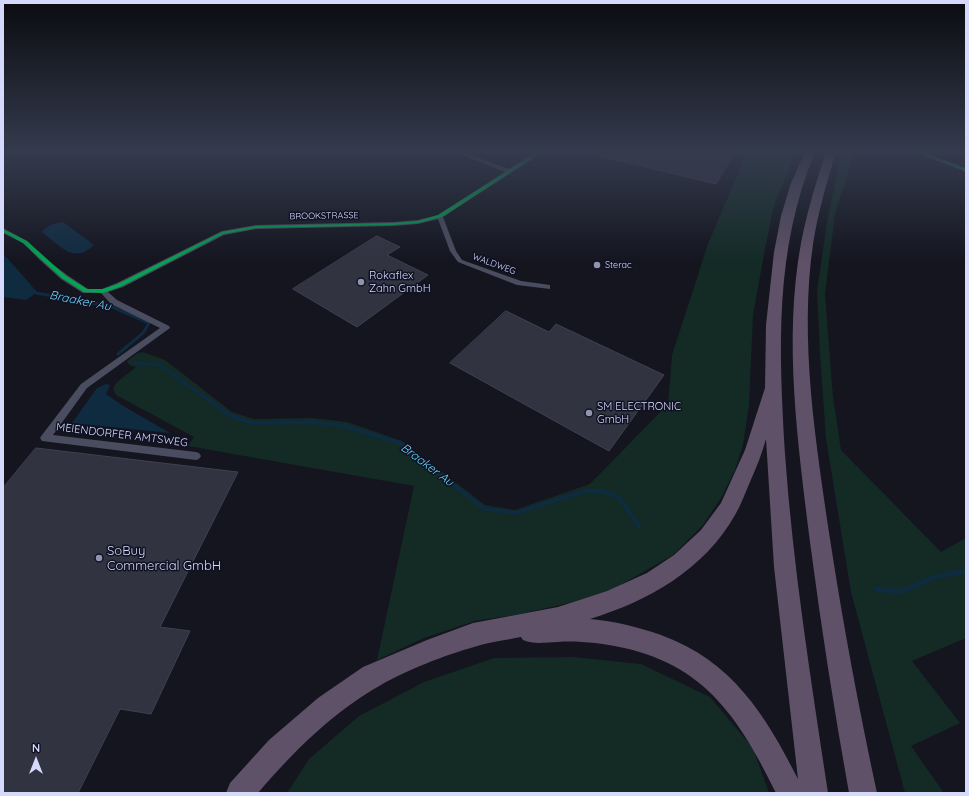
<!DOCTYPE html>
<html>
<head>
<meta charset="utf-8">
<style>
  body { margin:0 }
  #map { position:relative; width:969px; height:796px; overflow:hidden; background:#14151f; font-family:Quicksand,sans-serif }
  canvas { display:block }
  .frame { position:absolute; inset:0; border:4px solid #d5d9fc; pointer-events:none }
  .north { position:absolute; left:16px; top:740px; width:40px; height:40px; -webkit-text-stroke:3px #101123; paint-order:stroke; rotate:0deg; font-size:11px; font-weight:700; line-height:16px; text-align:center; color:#d5d9fc }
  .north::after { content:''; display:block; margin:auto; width:14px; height:18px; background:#d5d9fc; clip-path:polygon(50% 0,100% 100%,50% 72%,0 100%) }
</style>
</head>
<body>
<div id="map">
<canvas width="969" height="796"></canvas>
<div class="frame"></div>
<div class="north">N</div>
</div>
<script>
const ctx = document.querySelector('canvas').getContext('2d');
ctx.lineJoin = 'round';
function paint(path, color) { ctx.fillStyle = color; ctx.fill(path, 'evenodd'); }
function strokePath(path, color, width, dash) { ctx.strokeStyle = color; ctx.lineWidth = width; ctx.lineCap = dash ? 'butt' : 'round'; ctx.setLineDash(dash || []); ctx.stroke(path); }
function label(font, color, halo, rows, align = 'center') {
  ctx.font = font + ' Quicksand,sans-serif'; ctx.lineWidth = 3; ctx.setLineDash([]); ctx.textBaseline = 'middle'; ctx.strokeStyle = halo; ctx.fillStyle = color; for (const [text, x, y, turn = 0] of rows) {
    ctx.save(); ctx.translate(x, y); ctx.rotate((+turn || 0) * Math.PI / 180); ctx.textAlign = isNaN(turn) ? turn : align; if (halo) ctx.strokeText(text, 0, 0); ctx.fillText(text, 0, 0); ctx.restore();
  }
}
paint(new Path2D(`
  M 747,152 L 796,152 L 774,205 L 765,249 L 753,315 L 749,405 L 743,445 L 735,470 L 721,498 L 703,525 L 673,555 L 615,588 L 573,602 L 520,614 L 475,621 L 424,638 L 377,660 L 414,486 L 188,446 L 194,437 L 116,395 L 113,389 L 116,383 L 136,367 L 129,365 L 127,361 L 138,353 L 143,352 L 165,360 L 232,412 L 254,419 L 312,418 L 347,422 L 402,441 L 485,505 L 515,510 L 590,484 L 668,404 L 672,355 L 708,244 Z
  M 842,152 L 855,152 L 835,213 L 825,294 L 833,397 L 841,450 L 941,552 L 966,538 L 966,638 L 912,661 L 960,723 L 911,746 L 944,793 L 905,793 L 851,592 L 826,439 L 820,354 L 817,290 L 828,216 Z
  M 573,657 L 641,664 L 710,697 L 753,748 L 769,793 L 287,793 L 309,759 L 359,716 L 424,682 L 494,658 Z`), '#132a25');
paint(new Path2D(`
  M 63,222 L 94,245 C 74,265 59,245 42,232 C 47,225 55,223 63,222 Z
  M 3,256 L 36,293 L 26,300 L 3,297 Z
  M 106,384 L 110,385 L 106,394 L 125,407 L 170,433 L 72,423 L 97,388 Z`), '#0f2b40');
strokePath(new Path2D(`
  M 3,256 L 6,260`), '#0f2b40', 2.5);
strokePath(new Path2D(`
  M 6,259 L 36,293 L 110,306 L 149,323 L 143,333 L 118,354
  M 135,363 L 160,365 L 204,397`), '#0f2b40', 3);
strokePath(new Path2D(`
  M 203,396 L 229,415 L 251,423 L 311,422 L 344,426 L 400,443 L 484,509 L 516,513 L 585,491 L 602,491 L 619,497 L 639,526
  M 959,572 L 966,571`), '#0f2b40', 4);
strokePath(new Path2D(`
  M 876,589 L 899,592 L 935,577 L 964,571`), '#0f2b40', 5);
const building = new Path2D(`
  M 599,152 L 735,152 L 716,184 L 599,156 Z
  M 377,236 L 400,247 L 387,255 L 428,275 L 357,327 L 293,289 Z
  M 506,311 L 549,332 L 556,324 L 664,375 L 609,451 L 450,363 Z
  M 36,448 L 238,472 L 160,627 L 190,631 L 151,714 L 120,709 L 78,793 L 3,793 L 3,488 Z`);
paint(building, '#323341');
strokePath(building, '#3f4052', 1);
paint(new Path2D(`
  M 455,152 L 463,152 L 509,169 L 536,152 L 543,152 L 443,217 L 456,251 L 462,260 L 521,281 L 550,285 L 550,289 L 517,285 L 458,262 L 450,251 L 438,219 L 418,224 L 393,226 L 256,229 L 224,235 L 123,287 L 108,292 L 117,300 L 169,326 L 170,328 L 87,388 L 53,435 L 196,452 L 199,453 L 201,456 L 199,459 L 196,460 L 42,441 L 40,438 L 42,435 L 81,384 L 160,328 L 111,304 L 101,293 L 83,293 L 61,279 L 40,260 L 23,243 L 3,233 L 3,228 L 27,241 L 44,258 L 67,275 L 88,289 L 102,289 L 117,283 L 222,231 L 256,225 L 393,222 L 418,220 L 438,215 L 505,172 Z
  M 914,152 L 922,152 L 966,168 L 966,172 Z`), '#4a4d5f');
paint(new Path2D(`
  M 805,152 L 815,152 C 774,251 779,349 785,454 C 793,567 811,680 828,793 L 776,793 C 734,707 696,655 595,643 C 583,642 570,641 558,642 C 546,642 535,645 523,640 L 521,637 C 506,640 489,642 474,647 C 448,654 404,671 381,685 C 334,711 292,753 258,793 L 226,793 L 230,783 L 269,740 L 318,698 L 363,667 L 427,640 L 473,623 L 558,607 L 607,591 L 647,573 L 674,555 L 701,530 L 721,503 L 745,450 L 765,388 L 766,325 L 774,252 L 781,216 L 791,183 ZM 766,439 L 774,567 L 798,779 C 765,714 732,661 661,635 C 638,627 614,621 590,619 C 648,601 704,570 735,515 C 741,505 745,493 750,482 C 756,468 762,454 766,439 Z
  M 826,152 L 836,152 C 827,182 818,212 813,244 C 799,341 816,443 830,539 C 843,624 859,709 877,793 L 849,793 C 834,710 821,626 810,542 C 798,444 783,341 801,243 C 807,212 816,182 826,152 Z`), '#5f5167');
paint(new Path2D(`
  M 537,152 L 542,152 L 442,217 L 418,223 L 393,225 L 256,228 L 223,234 L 122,286 L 103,293 L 84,292 L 62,278 L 23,243 L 3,232 L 3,229 L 27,241 L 66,276 L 87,289 L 103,289 L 118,284 L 222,232 L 256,226 L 393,223 L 418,221 L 438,215 Z
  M 915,152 L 921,152 L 966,169 L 966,171 Z`), '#00a651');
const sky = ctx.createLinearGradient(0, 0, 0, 263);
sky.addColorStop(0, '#0b0c11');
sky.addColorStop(0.58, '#343b4d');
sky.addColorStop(1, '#343b4d00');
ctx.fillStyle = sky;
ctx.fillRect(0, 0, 969, 263);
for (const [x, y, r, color] of [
  [597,265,4,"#9194af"],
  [361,282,4,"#9194af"],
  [589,413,4,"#9194af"],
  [99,558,4,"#9194af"]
]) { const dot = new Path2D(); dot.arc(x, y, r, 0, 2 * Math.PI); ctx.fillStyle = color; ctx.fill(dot); strokePath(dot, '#101123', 1.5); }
label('9px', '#d5d9fc', '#101123', [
  ["BROOKSTRASSE",324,216,-1],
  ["WALDWEG",494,264,20]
]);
label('9px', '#d5d9fc', '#101123', [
  ["Sterac",605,265]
], 'left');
label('11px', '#d5d9fc', '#101123', [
  ["Rokaflex",369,276],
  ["Zahn GmbH",369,289],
  ["SM ELECTRONIC",597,407],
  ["GmbH",597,420]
], 'left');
label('11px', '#d5d9fc', '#101123', [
  ["MEIENDORFER AMTSWEG",122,435,7]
]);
label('italic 12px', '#6ad3f5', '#101123', [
  ["Braaker Au",80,301,11],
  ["Braaker Au",427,465,37]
]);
label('13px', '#d5d9fc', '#101123', [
  ["SoBuy",107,551],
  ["Commercial GmbH",107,566]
], 'left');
</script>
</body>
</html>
